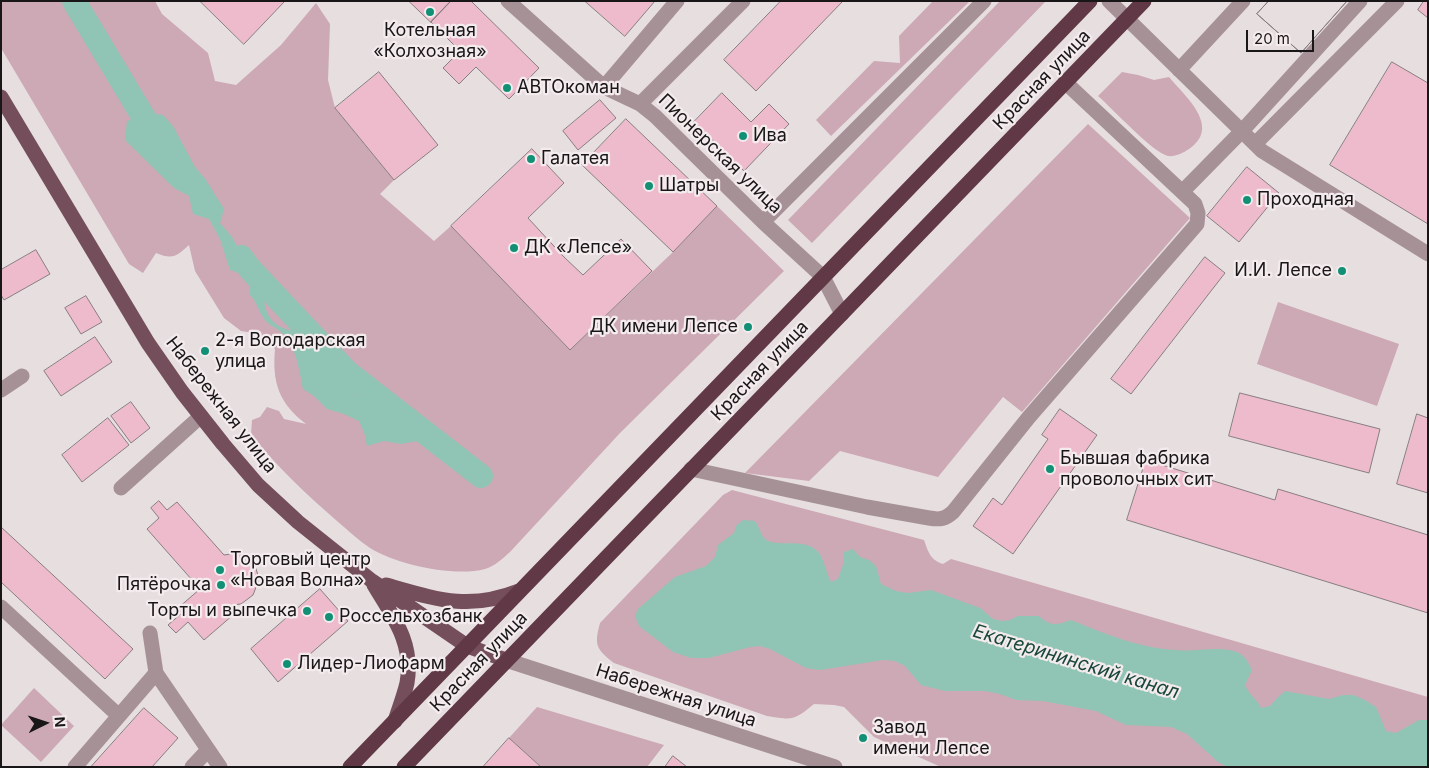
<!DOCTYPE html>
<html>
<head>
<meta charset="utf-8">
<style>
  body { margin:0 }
  #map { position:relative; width:1429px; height:768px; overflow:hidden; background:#e7dee0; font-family:Inter,sans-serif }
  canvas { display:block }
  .frame { position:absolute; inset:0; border:2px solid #191617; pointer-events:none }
  .north { position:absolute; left:20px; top:698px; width:50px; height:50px; -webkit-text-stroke:4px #f4ebed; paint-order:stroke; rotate:86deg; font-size:14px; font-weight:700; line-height:20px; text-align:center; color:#191617 }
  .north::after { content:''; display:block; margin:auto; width:18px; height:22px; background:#191617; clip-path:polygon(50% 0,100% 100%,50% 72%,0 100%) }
  .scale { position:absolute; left:1246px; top:30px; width:68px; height:22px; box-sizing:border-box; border:2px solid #191617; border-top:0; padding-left:6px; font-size:15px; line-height:18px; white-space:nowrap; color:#191617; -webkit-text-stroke:4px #f4ebed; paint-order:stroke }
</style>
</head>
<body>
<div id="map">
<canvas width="1429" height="768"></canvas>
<div class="frame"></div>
<div class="north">N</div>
<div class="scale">20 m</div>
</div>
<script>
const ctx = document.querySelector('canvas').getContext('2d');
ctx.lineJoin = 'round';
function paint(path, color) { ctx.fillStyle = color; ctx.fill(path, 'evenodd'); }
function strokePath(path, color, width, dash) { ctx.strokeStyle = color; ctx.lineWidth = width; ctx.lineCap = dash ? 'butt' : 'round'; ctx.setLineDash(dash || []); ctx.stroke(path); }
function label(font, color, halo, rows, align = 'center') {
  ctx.font = font + ' Inter,sans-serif'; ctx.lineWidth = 4.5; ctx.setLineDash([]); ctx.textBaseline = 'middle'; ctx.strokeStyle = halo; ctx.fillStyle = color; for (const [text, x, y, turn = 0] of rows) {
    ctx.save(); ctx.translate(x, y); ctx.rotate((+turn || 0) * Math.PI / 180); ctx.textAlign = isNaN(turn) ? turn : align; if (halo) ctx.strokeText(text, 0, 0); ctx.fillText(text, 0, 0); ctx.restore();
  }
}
paint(new Path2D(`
  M 1,1 L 155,1 L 162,14 L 208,53 L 215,81 L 236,85 L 281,45 L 316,3 L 330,24 L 328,80 L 335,108 L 394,180 L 380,194 L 434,241 L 451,226 L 570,350 L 673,252 L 717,206 L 784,271 L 620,433 L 510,552 C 502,559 495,566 485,569 C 454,577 397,565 370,548 C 358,540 348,530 337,521 C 307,495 276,466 251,434 L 252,420 L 260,417 L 267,407 L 279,411 L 284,419 L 306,424 C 279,403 272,383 275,349 L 259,334 L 241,331 L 224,318 L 195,271 L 189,245 C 177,256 173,260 156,253 L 143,273 L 129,264 L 1,48 Z
  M 933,1 L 970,1 L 831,136 L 816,120 L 874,61 L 900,63 L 899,36 Z
  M 1000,1 L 1046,1 L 812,243 L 788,220 Z
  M 1122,72 L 1138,75 L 1154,80 L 1169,77 C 1185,96 1222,127 1189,149 C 1183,153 1175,157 1168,156 C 1152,152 1112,108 1098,96 Z
  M 1088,124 L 1190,218 L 1022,412 L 1003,397 L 938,477 L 840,451 L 809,481 L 745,473 Z
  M 1278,302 L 1399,344 L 1377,406 L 1257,364 Z
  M 732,490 L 924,540 C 928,551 930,560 943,564 L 951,559 L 1428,697 L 1428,767 L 941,767 L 874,737 L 844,707 L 834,705 L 814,704 C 793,721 793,720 767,716 L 614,663 C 596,649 594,645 600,623 L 723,495 Z
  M 34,688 L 74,726 L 41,762 L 1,725 Z
  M 537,707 L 664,745 L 647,767 L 541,767 L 509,738 Z`), '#cca9b4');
paint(new Path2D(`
  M 149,113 L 163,115 L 173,126 L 195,167 L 206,180 L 224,209 L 220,223 L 232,237 L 242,255 L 264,285 C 261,314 273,332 303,331 L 351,378 L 356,395 L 375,402 L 394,415 L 426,425 L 417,441 L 401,444 L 384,441 L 367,446 L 365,435 L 359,421 L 344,414 L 327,409 L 314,396 L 303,389 C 299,369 297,350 283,334 C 278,328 270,326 265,320 C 258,311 257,301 249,294 L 251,282 L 243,274 L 230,270 L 220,239 L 209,219 L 193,214 L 189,196 L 174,188 L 125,140 L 127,121 Z
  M 743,520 L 755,521 C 759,526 760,533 764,538 C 774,550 809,534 821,556 C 824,562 827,574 831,582 L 838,579 L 844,562 L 844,552 L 853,549 L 860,557 L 869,560 L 876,566 L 881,584 L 896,591 L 908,593 L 931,590 L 980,608 L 993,619 L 1002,621 L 1010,620 L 1018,616 L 1039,616 C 1051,627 1057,625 1071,620 C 1105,634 1139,648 1176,650 C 1195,652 1215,646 1234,651 C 1244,654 1248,661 1252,670 L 1245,685 C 1249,695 1257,699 1261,708 L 1270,706 L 1276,699 L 1285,691 L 1329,699 L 1343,695 L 1353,695 L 1365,700 L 1376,707 L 1386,731 L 1396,733 L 1419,720 L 1428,720 L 1428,767 L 1228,767 L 1218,762 L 1187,734 L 1171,727 L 1126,725 L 1096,711 L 1043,701 L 1016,700 L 1000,694 L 985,691 L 945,691 L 921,685 L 905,666 L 895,661 L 883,660 L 820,670 L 806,668 L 770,649 L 760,646 L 750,647 L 709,658 L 691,658 L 673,652 L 639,626 L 635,616 L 638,609 L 675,577 L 706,566 L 715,557 L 718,545 L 734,533 L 736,526 Z`), '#90c5b5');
strokePath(new Path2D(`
  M 74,1 L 159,143
  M 241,257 L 251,270 L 347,372 L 481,476`), '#90c5b5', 24);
const building = new Path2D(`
  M 200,1 L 285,1 L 244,44 Z
  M 409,1 L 451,1 L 431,22 Z
  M 451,1 L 471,1 L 539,68 L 509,99 L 476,67 L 459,84 L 443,68 L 460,51 L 431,22 Z
  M 585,1 L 655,1 L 625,36 Z
  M 781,1 L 843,1 L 756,91 L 724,60 Z
  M 1269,1 L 1347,1 L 1301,53 L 1257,14 Z
  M 1269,1 L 1347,1 L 1301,53 L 1257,14 Z
  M 1424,1 L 1428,1 L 1428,18 L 1418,10 Z
  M 1392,62 L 1428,83 L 1428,224 L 1330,165 Z
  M 379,72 L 438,145 L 394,180 L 335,108 Z
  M 722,93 L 751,122 L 769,104 L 789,124 L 744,171 L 694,122 Z
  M 600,100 L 616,118 L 578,150 L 563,131 Z
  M 626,119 L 717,206 L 673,252 L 582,165 Z
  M 532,149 L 564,183 L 528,218 L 564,257 L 583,275 L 621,239 L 652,271 L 570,350 L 451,226 Z
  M 1247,167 L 1279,193 L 1239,242 L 1207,216 Z
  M 36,250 L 50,274 L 4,300 L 1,295 L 1,270 Z
  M 1205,257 L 1225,273 L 1131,394 L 1111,379 Z
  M 86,296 L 102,322 L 81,334 L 65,308 Z
  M 95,337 L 112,362 L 61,396 L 44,371 Z
  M 1240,393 L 1380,429 L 1369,473 L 1229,436 Z
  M 131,402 L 150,428 L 131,443 L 111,416 Z
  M 1060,409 L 1097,435 L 1013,554 L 973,526 L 993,498 L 1002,505 L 1048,439 L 1042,435 Z
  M 1417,414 L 1428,418 L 1428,493 L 1397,484 Z
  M 108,418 L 129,445 L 82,482 L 62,455 Z
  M 1146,460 L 1275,500 L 1278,489 L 1428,535 L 1428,613 L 1127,520 Z
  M 159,501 L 167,510 L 177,502 L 224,555 L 237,553 L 244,556 L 255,566 L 258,575 L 258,582 L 253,595 L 241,604 L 232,605 L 233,615 L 204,640 L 188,622 L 176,633 L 168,625 L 182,613 L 178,608 L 200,589 L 147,529 L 159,518 L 151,508 Z
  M 1,527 L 133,649 L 105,679 L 1,582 Z
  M 320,589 L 348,621 L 278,682 L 251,649 Z
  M 144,708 L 178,738 L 152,767 L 91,767 Z
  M 509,738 L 541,767 L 483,767 Z
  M 673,756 L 687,767 L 665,767 Z`);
paint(building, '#edbbcb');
strokePath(building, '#877e81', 1);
strokePath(new Path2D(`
  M 508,1 L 604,87 L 640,104 L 655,116 L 763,222 L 823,277 L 842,314
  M 1109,1 L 1262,151 L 1428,254
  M 1179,70 L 1243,1
  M 604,87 L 677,1
  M 640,104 L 743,1
  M 1255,144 L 1397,1
  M 1182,192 L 1242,131 L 1360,1
  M 763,222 L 984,1
  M 1,390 L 22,376
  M 691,469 L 867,507 L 929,518 C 940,520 945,519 953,512 L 1029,417 L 1197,224 L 1198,213 L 1195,204 L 1065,82
  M 121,488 L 201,416
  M 1,607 L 119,716
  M 150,633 L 156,673 L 220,767
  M 506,660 L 835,767
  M 75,767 L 156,673
  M 192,767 L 208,750`), '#a69197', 15);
strokePath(new Path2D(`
  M 1,97 L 148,343 L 182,392 L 223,444 L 258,485 L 298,522 L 372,581 L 467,646 L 506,660
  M 374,585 C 393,617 414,643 407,683 C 404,696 399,708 395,721
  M 386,585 C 436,599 468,611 519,591`), '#744f5b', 15);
strokePath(new Path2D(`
  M 350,767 L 1090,1
  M 404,767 L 1144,1`), '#613846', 15);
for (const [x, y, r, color] of [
  [430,12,5,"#129076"],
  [507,88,5,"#129076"],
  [743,136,5,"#129076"],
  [531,159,5,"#129076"],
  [649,186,5,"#129076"],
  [1247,200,5,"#129076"],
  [514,248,5,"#129076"],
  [1342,271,5,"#129076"],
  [748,327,5,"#129076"],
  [205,351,5,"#129076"],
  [1050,469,5,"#129076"],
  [220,570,5,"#129076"],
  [221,585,5,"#129076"],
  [307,611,5,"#129076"],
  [329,617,5,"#129076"],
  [287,664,5,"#129076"],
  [863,738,5,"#129076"]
]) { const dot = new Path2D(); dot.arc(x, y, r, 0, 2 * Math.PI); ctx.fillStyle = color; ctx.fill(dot); strokePath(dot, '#f4ebed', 2); }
label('18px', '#191617', '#f4ebed', [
  ["Котельная",430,31,"center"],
  ["«Колхозная»",430,52,"center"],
  ["АВТОкоман",517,88],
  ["Ива",753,136],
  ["Галатея",541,159],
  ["Шатры",659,186],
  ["Проходная",1257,200],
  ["ДК «Лепсе»",524,248],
  ["И.И. Лепсе",1332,271,"right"],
  ["ДК имени Лепсе",738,327,"right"],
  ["2-я Володарская",215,341],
  ["улица",215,362],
  ["Бывшая фабрика",1060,459],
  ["проволочных сит",1060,480],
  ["Торговый центр",230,560],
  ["«Новая Волна»",230,581],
  ["Пятёрочка",211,585,"right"],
  ["Торты и выпечка",297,611,"right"],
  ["Россельхозбанк",339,617],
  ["Лидер-Лиофарм",297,664],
  ["Завод",873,728],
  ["имени Лепсе",873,749]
], 'left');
label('18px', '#191617', '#f4ebed', [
  ["Красная улица",1042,80,-46],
  ["Пионерская улица",720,154,44],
  ["Красная улица",760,371,-46],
  ["Набережная улица",221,405,52],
  ["Красная улица",479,662,-46],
  ["Набережная улица",676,696,18]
]);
label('italic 19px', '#19473b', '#f4ebed', [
  ["Екатерининский канал",1076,662,17]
]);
</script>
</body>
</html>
